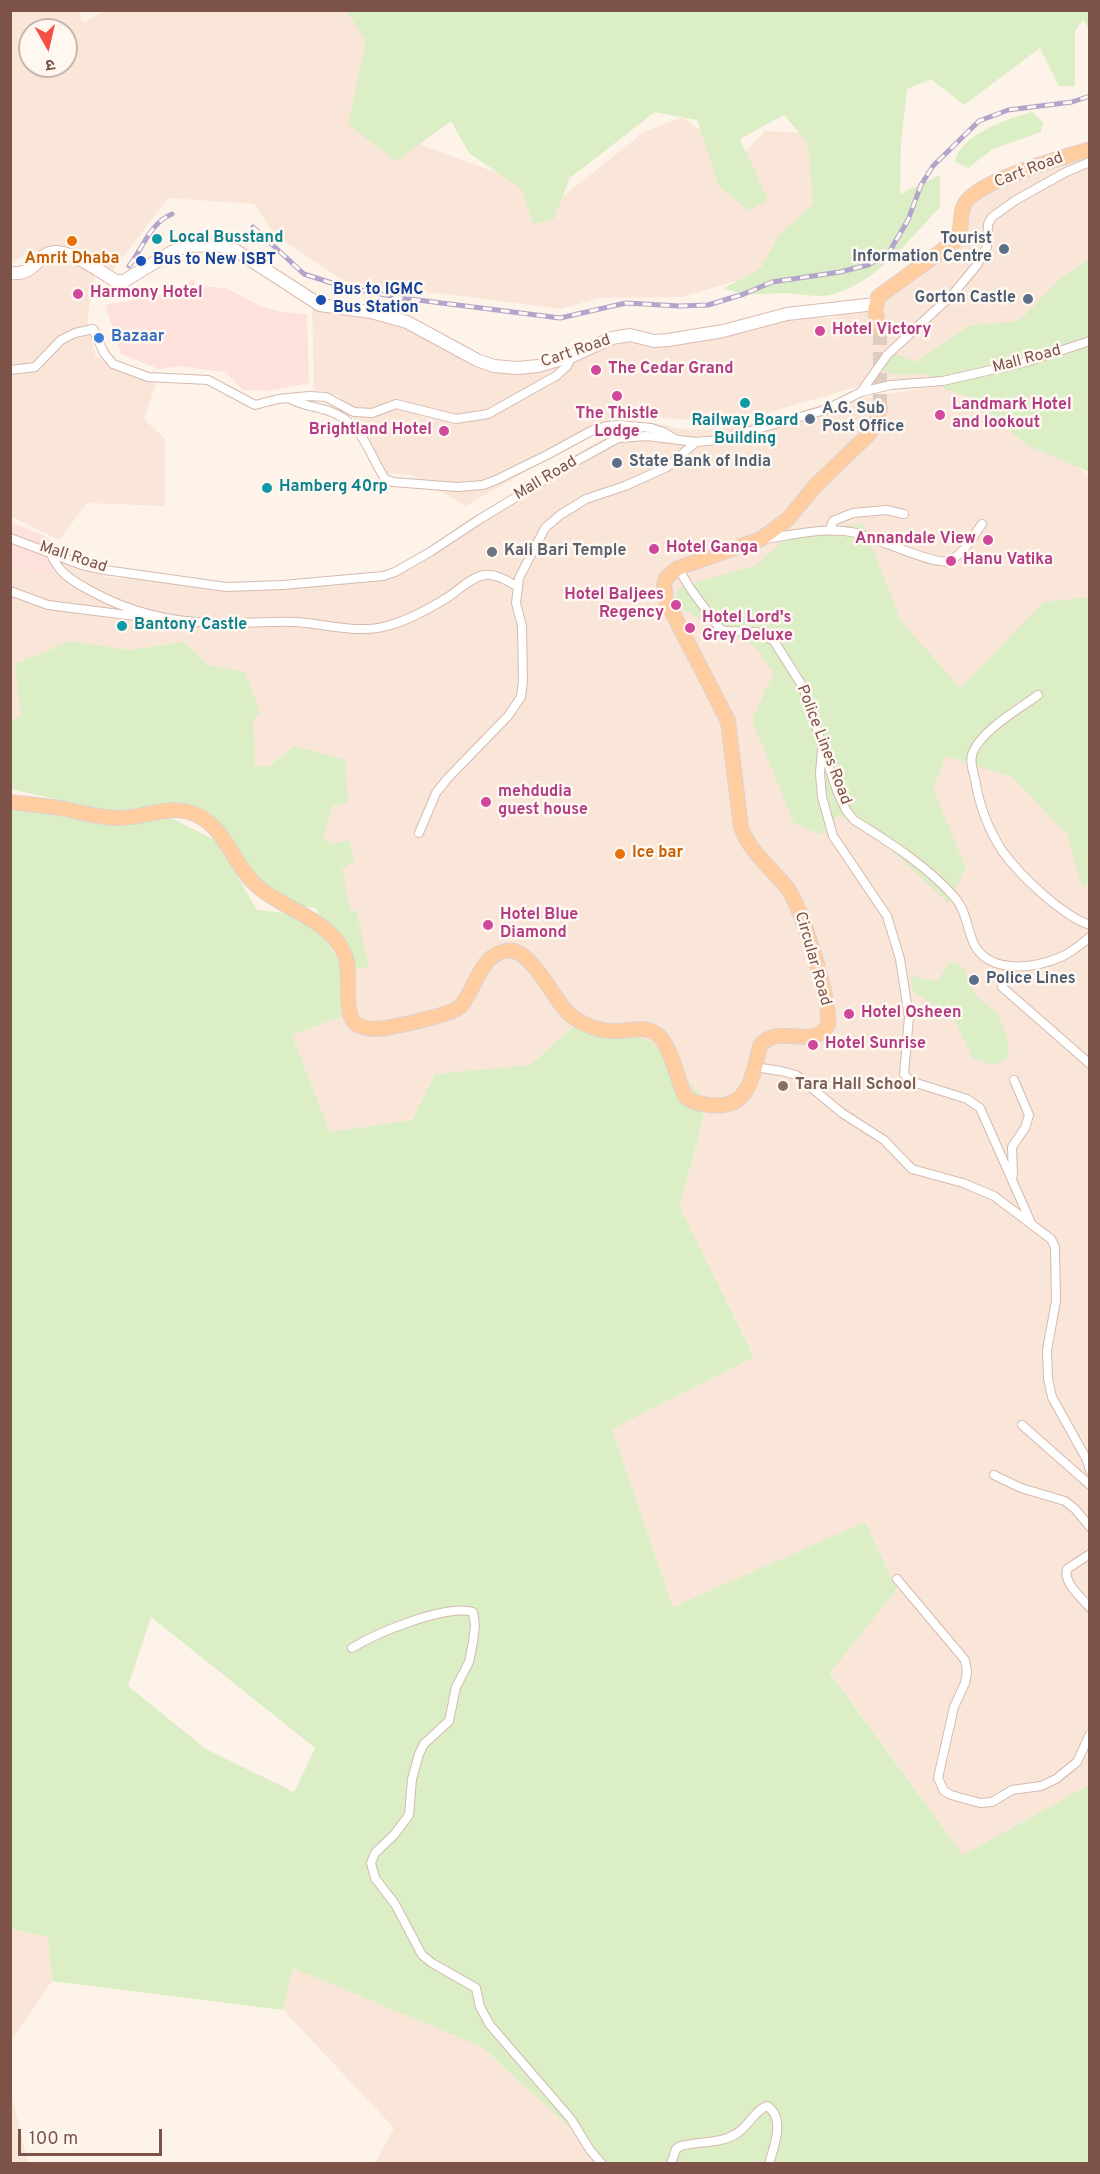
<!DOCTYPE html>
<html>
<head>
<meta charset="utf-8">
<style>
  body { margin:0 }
  #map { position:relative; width:1100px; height:2174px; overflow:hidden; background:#fef3e9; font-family:Overpass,"Noto Sans Devanagari",sans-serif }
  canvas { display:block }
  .frame { position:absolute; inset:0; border:12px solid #7d5349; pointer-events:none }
  .north { position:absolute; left:18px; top:18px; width:60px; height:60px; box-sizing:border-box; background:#fff8f1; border:2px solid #cbb6ae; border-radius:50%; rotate:172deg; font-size:16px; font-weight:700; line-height:24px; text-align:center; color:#7d5349 }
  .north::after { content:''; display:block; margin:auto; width:21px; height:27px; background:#f35043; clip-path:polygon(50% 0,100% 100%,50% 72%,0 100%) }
  .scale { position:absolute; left:18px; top:2129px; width:144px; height:27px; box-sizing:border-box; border:3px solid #7d5349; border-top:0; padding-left:8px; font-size:18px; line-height:21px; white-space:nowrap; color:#7d5349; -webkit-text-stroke:4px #fff8f1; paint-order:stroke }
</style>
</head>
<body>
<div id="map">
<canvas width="1100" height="2174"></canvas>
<div class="frame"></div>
<div class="north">उ</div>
<div class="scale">100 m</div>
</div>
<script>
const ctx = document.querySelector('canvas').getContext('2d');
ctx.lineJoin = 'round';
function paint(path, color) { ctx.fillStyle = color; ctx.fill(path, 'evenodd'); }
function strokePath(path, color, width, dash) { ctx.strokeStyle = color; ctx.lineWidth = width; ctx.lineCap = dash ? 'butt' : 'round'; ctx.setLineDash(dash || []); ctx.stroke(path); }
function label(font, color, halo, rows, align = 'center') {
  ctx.font = font + ' Overpass,sans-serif'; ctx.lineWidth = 5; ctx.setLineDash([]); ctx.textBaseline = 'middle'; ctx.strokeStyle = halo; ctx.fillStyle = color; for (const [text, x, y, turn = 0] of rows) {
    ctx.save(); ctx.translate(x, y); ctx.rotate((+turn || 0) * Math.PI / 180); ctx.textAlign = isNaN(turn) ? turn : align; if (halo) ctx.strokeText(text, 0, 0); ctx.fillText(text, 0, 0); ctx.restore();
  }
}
paint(new Path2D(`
  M 105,10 L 353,11 L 419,144 L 562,197 L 644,132 L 683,117 L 738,160 L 765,131 L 829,134 L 822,262 L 732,282 L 681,297 L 599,298 L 561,309 L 344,281 L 275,235 L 254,204 L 168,198 L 113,270 L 62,247 L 25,255 L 11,263 L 11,11 L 78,11 L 83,23 ZM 30,30 L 66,30 L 66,66 L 30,66 Z
  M 1089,153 L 1089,302 L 1078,315 L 920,379 L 852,388 L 750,418 L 716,416 L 693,420 L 626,416 L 587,436 L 466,506 L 412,475 L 381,473 L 362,432 L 338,395 L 314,390 L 312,308 L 383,319 L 422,335 L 489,370 L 538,370 L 615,341 L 687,334 L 779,315 L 831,318 L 859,309 L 949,238 L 987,189 Z
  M 58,256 L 95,274 L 87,321 L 96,357 L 156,384 L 144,419 L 165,439 L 165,506 L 87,503 L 59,540 L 17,519 L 11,518 L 10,275 Z
  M 983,379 L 1001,404 L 1089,476 L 1089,1785 L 963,1855 L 830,1672 L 897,1589 L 865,1522 L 673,1607 L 612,1428 L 754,1356 L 680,1207 L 707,1102 L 577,1023 L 530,1065 L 435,1074 L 412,1120 L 330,1132 L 292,1035 L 345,1015 L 356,910 L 350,911 L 341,869 L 354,861 L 350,841 L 331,844 L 323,836 L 333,806 L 295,746 L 266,767 L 254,766 L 253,721 L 208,665 L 184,642 L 130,650 L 71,641 L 21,716 L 11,720 L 11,566 L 76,562 L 106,577 L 245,589 L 372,582 L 399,573 L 468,519 L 500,503 L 574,455 L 629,425 L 654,423 L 681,429 L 713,430 L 775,419 L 824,404 Z
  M 11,1929 L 48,1937 L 52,1981 L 11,2041 Z
  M 293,1968 L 482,2047 L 608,2163 L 375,2163 L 394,2128 L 283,2010 Z
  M 10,2091 L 11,2091 L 28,2163 L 11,2163 Z`), '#f9e6d9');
paint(new Path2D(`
  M 193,278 L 196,286 L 226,288 L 263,307 L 281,312 L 307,314 L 309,383 L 268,391 L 243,390 L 225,372 L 178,366 L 159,369 L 121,354 L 105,305 L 155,296 L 171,297 Z
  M 10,522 L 45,536 L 76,562 L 51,574 L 11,568 Z`), '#ffe1dc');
paint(new Path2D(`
  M 1089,10 L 1089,29 L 1083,19 L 1075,32 L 1075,86 L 1059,86 L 1040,48 L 964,105 L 931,79 L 907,89 L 901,143 L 900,194 L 940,175 L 940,207 C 910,239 873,286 829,295 C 815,298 797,293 783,293 C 763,294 742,297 724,288 L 761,268 L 779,235 L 813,204 L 808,143 L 784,115 L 740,139 L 768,200 L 749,211 L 719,186 L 697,120 L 655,112 L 570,178 L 553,220 L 533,224 L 521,189 L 469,153 L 451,121 L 396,161 L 348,124 L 366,41 L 347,11 Z
  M 1033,112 L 1043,123 L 1041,132 L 993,149 L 968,168 L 955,162 C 958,136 1010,117 1033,112 Z
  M 1089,259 L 1089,472 L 1027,445 L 971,398 L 946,389 L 925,374 L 900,375 L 882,371 L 893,353 L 916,362 L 968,326 L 1019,321 L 1061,278 Z
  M 863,524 L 901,621 L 960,688 L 1044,602 L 1089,597 L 1089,883 L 1082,887 L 1067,834 L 1012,777 L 946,756 L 933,789 L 966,868 L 948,903 L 882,841 L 838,815 L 821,835 L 794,823 L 752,720 L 774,673 L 755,646 L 685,611 L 674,598 L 680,587 L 756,565 L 797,529 Z
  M 71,641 L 130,650 L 184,642 L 208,665 L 245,672 L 260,712 L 253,721 L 255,766 L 267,767 L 295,746 L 345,760 L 348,803 L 333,806 L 323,836 L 331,844 L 349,840 L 355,861 L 342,869 L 350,911 L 356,910 L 369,967 L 345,971 L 346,1015 L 292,1035 L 330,1132 L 412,1120 L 435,1074 L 530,1065 L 577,1023 L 651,1041 L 707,1102 L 680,1207 L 754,1357 L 612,1429 L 673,1607 L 865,1522 L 897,1589 L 830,1673 L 963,1855 L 1089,1785 L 1089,2163 L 608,2163 L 482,2047 L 293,1968 L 283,2010 L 52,1981 L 48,1937 L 11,1929 L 10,808 L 119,826 L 171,818 L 217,841 L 257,910 L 309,915 L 342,965 L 316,908 L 265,902 L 221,831 L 178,806 L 120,814 L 11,789 L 11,720 L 21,716 L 15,664 ZM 151,1617 L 315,1748 L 294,1792 L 206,1749 L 128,1686 Z
  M 955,962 L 964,968 L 972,989 L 978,998 L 997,1013 L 1008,1039 L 1009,1058 L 993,1065 L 973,1058 L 953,1017 L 913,992 L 911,979 L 913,974 L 921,979 L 938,980 L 949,964 Z`), '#dceec5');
strokePath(new Path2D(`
  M 880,408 L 880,329`), '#decbc1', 14, [14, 7]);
const minor = new Path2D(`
  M 10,370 L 35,367 L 61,340 L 75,333 L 93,329 L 104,353 L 113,364 L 148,377 L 208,380 L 255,405 L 278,399 L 309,396 L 326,397 L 354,412 L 372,413 L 396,404 L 456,419 L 488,414 L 556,376 L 567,366 L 572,356
  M 861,392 L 887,355 L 953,294 L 977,265 L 987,247 L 988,224 L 992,217 L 1016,200 L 1066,172 L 1090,162
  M 289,398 C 301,406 315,406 329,411 C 364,424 367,451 385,479 L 393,482 L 457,487 L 483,485 L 496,480 L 547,455 L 593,430 L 607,426 L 619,425 L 651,428 L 663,432 L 675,439
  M 834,531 L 831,526 L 833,521 L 853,513 L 886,510 L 904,514
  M 10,538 L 82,565 L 105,570 L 226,587 L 283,585 L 383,576 L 395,572 L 430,552 L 480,519 L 569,465 L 618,438 L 647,436 L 696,442 L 718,440 L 825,410 L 861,392 L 891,385 L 943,381 L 1026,362 L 1090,341
  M 764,539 C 793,535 827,526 856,533 C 874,537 936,566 948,561 C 963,556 973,536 982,524
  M 50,551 C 57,572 72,581 91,591 C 129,612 170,622 213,623 C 241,624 268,621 296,622 C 325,624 358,634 387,626 C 406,621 427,610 445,599 C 457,592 469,578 484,575 C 495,573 508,581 518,587
  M 678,568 L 690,588 L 720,629 L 726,631 L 757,632 L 774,641 L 803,687 L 837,791 L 846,810 L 854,820 C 889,842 929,867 956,899 C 967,912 967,931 975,946 C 992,975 1037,968 1063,956 C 1073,951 1081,944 1090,937
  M 10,591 L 48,605 L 143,617
  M 1038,695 C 1019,709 982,730 973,752 C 969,760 973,771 975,779 C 979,804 989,831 1003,852 C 1020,875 1062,916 1090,925
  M 822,751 L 820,773 L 822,797 L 833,836 L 887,916 L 900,959 L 909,1017 L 904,1074 L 910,1081 L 967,1099 L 980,1108 L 1032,1225
  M 419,833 L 436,793 L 447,779 L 508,716 L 521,697 L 523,680 L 522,626 L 516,603 L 519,578 L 545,528 L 560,515 L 586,499 L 625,486 L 667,467 L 696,442
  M 1002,987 L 1090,1064
  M 755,1067 L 781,1071 L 796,1075 L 842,1113 L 884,1140 L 912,1169 L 963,1183 L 994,1196 L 1051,1239 L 1055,1247 L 1056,1301 L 1047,1350 L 1048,1379 L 1052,1397 L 1087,1460 L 1090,1470
  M 1013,1175 L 1012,1147 L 1025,1128 L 1029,1115 L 1014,1080
  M 1022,1425 L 1090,1485
  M 994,1475 L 1021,1488 L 1065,1501 L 1075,1509 L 1090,1527
  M 1090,1554 L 1067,1569 C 1063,1583 1081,1597 1090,1608
  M 897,1579 L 965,1660 L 967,1672 L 965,1683 L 954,1707 L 938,1778 L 944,1791 L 951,1795 L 980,1803 L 992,1802 L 1012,1790 L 1041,1786 L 1056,1779 L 1077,1762 L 1090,1734
  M 352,1648 C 376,1633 446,1604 473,1612 L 475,1625 L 473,1642 L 469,1662 L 456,1687 L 449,1721 L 424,1744 L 419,1754 L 412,1779 L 409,1815 L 394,1835 L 375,1853 L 371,1863 L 375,1878 L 395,1904 L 422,1955 L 432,1963 L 476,1988 L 480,2007 L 490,2025 L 571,2119 L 590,2150 L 602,2164
  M 671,2164 L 676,2149 L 681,2146 C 699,2141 720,2144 736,2134 C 748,2127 755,2110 767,2106 C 786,2118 774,2146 769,2164`);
const secondary = new Path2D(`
  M 10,273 C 38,276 36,252 56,252 C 74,252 100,272 116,281 L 124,281 L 170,253 L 185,246 L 218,245 L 235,250 L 320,305 L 371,312 L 407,322 L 477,360 L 494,366 L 517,368 L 538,366 L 572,356 L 612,338 L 630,335 L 654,341 L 668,340 L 723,331 L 787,314 L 875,304`);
const primary = new Path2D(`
  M 880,329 L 875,311 L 878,297 L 955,241 C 965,229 957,214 966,202 C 982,179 1062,158 1090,149
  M 10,802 C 29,804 47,806 65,809 C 82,813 101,818 119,818 C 146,818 173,802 199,816 C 227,831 234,866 257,886 C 284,910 329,918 345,955 C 353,973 340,1020 360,1026 C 364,1027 369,1029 373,1029 C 388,1029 452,1015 461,1006 C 475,989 480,956 505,951 C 531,945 553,1000 570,1015 C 583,1025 601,1032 617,1031 C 632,1031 647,1024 660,1037 C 671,1049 678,1080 685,1096 C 692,1103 701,1104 711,1105 C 750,1110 753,1074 760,1046 C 778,1022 812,1051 828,1025 C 831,1001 802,909 788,889 C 772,868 750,853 741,827 L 728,721 L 666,600 L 664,586 L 666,578 L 678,568 L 761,539 L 788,519 L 816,485 L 868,435 L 876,423 L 880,408`);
strokePath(minor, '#d5baaf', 10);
strokePath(secondary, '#dbbbaf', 14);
strokePath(primary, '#ddd2d0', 16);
strokePath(minor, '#fff', 8);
strokePath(secondary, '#fff', 12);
strokePath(primary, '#ffcd9f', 14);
const rail = new Path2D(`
  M 253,227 L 304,274 L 344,287 L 402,298 L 560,318 L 626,303 L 680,306 L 708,305 L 744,294 L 772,282 L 840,272 L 868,265 L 888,254 L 908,220 L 921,185 L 933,166 L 979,121 L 1008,110 L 1072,102 L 1090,96
  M 129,266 C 143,248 150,223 172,214`);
strokePath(rail, '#b3a4cb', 5);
strokePath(rail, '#fff8f1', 3, [9]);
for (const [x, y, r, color] of [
  [157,239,6,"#0f9aa8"],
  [72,241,6,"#e8710a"],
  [1004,249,6,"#5c6f8a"],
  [141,261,6,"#1a4fb4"],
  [78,294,6,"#d1479c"],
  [1028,299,6,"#5c6f8a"],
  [321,300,6,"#1a4fb4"],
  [820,331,6,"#d1479c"],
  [99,338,6,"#3f7fe0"],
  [596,370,6,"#d1479c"],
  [617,396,6,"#d1479c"],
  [745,403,6,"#0f9aa8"],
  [940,415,6,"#d1479c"],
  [810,419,6,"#5c6f8a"],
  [444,431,6,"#d1479c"],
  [617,463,6,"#5c6f8a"],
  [267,488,6,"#0f9aa8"],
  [988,540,6,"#d1479c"],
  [654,549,6,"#d1479c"],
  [492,552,6,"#6b7280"],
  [951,561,6,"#d1479c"],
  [676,605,6,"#d1479c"],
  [122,626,6,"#0f9aa8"],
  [690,628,6,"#d1479c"],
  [486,802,6,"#d1479c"],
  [620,854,6,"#e8710a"],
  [488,925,6,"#d1479c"],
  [974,980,6,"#5c6f8a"],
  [849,1014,6,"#d1479c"],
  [813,1045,6,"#d1479c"],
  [783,1086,6,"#8d6e63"]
]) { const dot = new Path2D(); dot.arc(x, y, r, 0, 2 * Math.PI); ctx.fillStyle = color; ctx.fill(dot); strokePath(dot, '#fff8f1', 2); }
label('16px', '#7d5349', '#fff8f1', [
  ["Cart Road",1029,171,-21],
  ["Cart Road",576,352,-19],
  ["Mall Road",1027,360,-15],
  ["Mall Road",546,479,-31],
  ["Mall Road",73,558,18],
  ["Police Lines Road",823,745,69],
  ["Circular Road",812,959,74]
]);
label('bold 16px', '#0d838f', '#fff8f1', [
  ["Local Busstand",169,239],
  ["Railway Board",745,422,"center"],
  ["Building",745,440,"center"],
  ["Hamberg 40rp",279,488],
  ["Bantony Castle",134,626]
], 'left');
label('bold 16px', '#4e5e75', '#fff8f1', [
  ["Tourist",992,240,"right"],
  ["Information Centre",992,258,"right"],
  ["Gorton Castle",1016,299,"right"],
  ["A.G. Sub",822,410],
  ["Post Office",822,428],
  ["State Bank of India",629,463],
  ["Police Lines",986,980]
], 'left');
label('bold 16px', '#c56008', '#fff8f1', [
  ["Amrit Dhaba",72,260],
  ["Ice bar",632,854,"left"]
]);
label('bold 16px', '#164399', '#fff8f1', [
  ["Bus to New ISBT",153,261],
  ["Bus to IGMC",333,291],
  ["Bus Station",333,309]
], 'left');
label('bold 16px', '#b23c85', '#fff8f1', [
  ["Harmony Hotel",90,294],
  ["Hotel Victory",832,331],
  ["The Cedar Grand",608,370],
  ["Landmark Hotel",952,406],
  ["and lookout",952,424],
  ["The Thistle",617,415,"center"],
  ["Lodge",617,433,"center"],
  ["Brightland Hotel",432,431,"right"],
  ["Annandale View",976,540,"right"],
  ["Hotel Ganga",666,549],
  ["Hanu Vatika",963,561],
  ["Hotel Baljees",664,596,"right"],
  ["Regency",664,614,"right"],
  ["Hotel Lord's",702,619],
  ["Grey Deluxe",702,637],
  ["mehdudia",498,793],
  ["guest house",498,811],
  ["Hotel Blue",500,916],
  ["Diamond",500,934],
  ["Hotel Osheen",861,1014],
  ["Hotel Sunrise",825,1045]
], 'left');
label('bold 16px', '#366cbe', '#fff8f1', [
  ["Bazaar",111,338]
], 'left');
label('bold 16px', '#5b616d', '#fff8f1', [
  ["Kali Bari Temple",504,552]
], 'left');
label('bold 16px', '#785e54', '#fff8f1', [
  ["Tara Hall School",795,1086]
], 'left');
</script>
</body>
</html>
